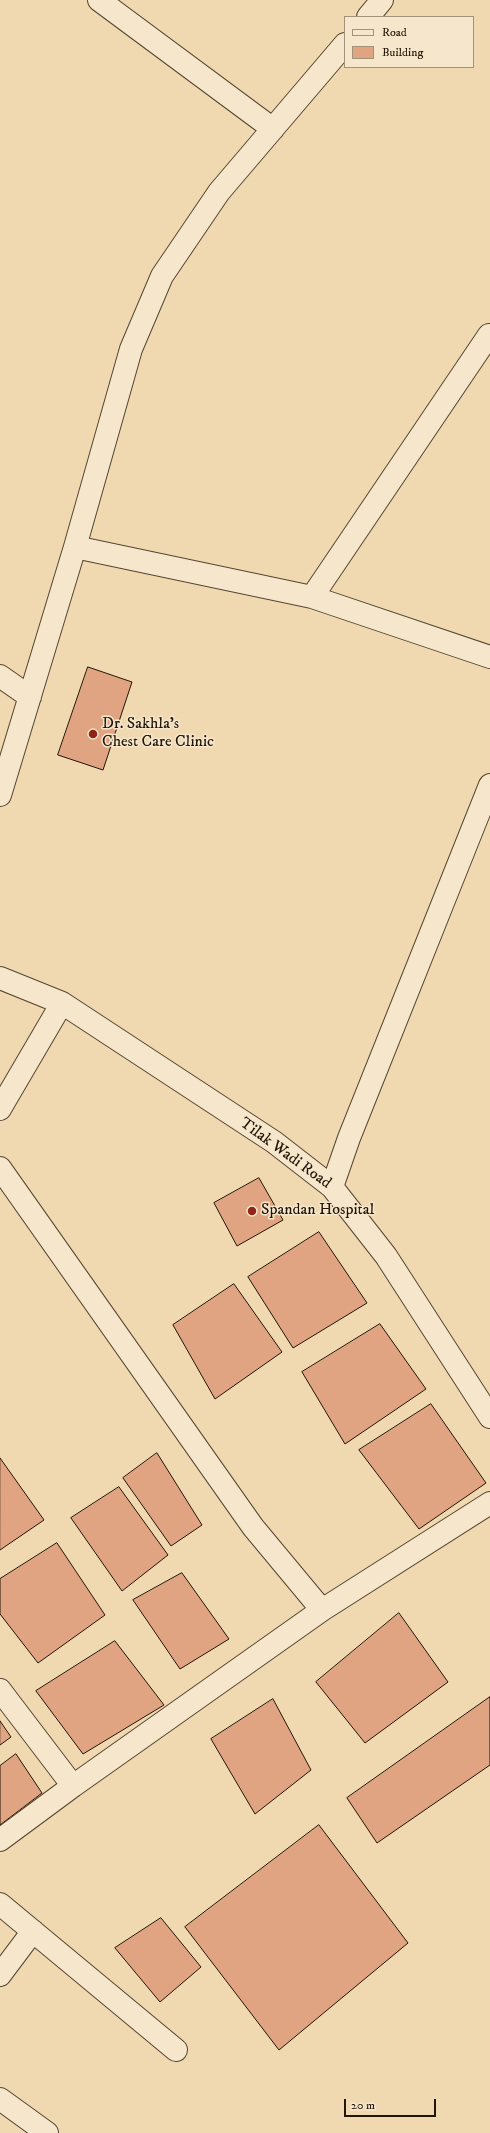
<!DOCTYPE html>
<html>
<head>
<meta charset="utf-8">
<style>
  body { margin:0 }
  #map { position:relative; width:490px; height:2133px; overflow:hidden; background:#f0d9b0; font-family:"IM FELL DW Pica",serif }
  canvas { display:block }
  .legend { position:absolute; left:344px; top:16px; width:130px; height:52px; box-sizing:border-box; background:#f5e6cc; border:1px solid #a1927c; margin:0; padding:5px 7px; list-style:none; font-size:12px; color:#221505 }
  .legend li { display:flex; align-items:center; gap:8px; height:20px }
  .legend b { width:20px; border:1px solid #a1927c }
  .scale { position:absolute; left:344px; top:2099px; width:92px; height:18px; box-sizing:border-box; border:2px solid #221505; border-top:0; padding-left:5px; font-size:12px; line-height:14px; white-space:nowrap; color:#221505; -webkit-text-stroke:3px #f5e6cc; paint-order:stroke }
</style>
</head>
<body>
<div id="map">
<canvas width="490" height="2133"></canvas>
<ul class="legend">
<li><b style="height:5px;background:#f5e6cc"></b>Road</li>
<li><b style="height:11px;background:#e0a483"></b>Building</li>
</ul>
<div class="scale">20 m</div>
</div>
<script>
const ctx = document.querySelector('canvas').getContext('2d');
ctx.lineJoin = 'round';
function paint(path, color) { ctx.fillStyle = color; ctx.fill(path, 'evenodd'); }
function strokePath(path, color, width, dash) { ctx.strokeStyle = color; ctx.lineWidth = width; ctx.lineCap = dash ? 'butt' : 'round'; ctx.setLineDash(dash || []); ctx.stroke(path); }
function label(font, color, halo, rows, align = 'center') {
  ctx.font = font + ' "IM FELL DW Pica",serif'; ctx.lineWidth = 3; ctx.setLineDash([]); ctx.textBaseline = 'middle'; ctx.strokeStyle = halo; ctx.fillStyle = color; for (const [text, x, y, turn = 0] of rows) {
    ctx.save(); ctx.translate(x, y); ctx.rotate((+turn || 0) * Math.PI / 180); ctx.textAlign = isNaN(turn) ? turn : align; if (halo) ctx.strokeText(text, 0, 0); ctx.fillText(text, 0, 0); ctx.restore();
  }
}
const building = new Path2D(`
  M 88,667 L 132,682 L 103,770 L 58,755 Z
  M 259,1178 L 283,1220 L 237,1246 L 214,1203 Z
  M 319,1232 L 367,1303 L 293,1348 L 248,1277 Z
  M 234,1284 L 282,1352 L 215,1399 L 173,1325 Z
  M 380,1324 L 426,1389 L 345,1444 L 302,1372 Z
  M 431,1404 L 486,1483 L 419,1529 L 359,1450 Z
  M 157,1453 L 202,1525 L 171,1546 L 123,1478 Z
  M 0,1458 L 44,1520 L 0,1550 Z
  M 119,1487 L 168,1555 L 122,1591 L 71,1518 Z
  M 57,1543 L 105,1615 L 38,1663 L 0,1614 L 0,1579 Z
  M 182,1573 L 229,1639 L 180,1669 L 133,1600 Z
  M 399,1613 L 448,1682 L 365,1743 L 316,1682 Z
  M 115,1641 L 164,1705 L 83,1754 L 36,1691 Z
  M 490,1697 L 490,1765 L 377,1843 L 347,1798 Z
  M 273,1699 L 311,1770 L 255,1814 L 211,1739 Z
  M 0,1721 L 11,1737 L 0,1745 Z
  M 16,1754 L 42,1793 L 0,1825 L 0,1766 Z
  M 319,1825 L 408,1943 L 279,2050 L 185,1927 Z
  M 161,1918 L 201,1967 L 160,2002 L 115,1948 Z`);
paint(building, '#e0a483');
strokePath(building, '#221505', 1);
const minor = new Path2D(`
  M 99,0 L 273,129
  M 368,17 L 382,0
  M 75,547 L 312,597 L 489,335
  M 312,597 L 490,657
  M 0,676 L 30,697
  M 0,795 L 75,547 L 131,349 L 162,276 L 219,192 L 345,44
  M 0,978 L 62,1003 L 274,1142 L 332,1187 L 386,1256 L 490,1417
  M 0,1109 L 62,1003
  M 0,1168 L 253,1527 L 322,1610
  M 332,1187 L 349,1138 L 490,785
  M 0,1690 L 73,1786 L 322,1610 L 490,1503
  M 0,1840 L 73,1786
  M 0,1904 L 176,2050
  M 0,1975 L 33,1931
  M 0,2099 L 47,2133`);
strokePath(minor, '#564630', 24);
strokePath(minor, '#f5e6cc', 22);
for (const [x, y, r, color] of [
  [93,734,5,"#8f2418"],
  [252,1211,5,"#8f2418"]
]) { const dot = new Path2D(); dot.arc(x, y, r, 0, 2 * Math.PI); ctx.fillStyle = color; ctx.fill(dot); strokePath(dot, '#f5e6cc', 1.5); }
label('16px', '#221505', '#f5e6cc', [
  ["Dr. Sakhla's",102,725],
  ["Chest Care Clinic",102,743],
  ["Spandan Hospital",261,1211]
], 'left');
label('16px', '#221505', '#f5e6cc', [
  ["Tilak Wadi Road",285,1154,36]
]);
</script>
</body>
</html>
